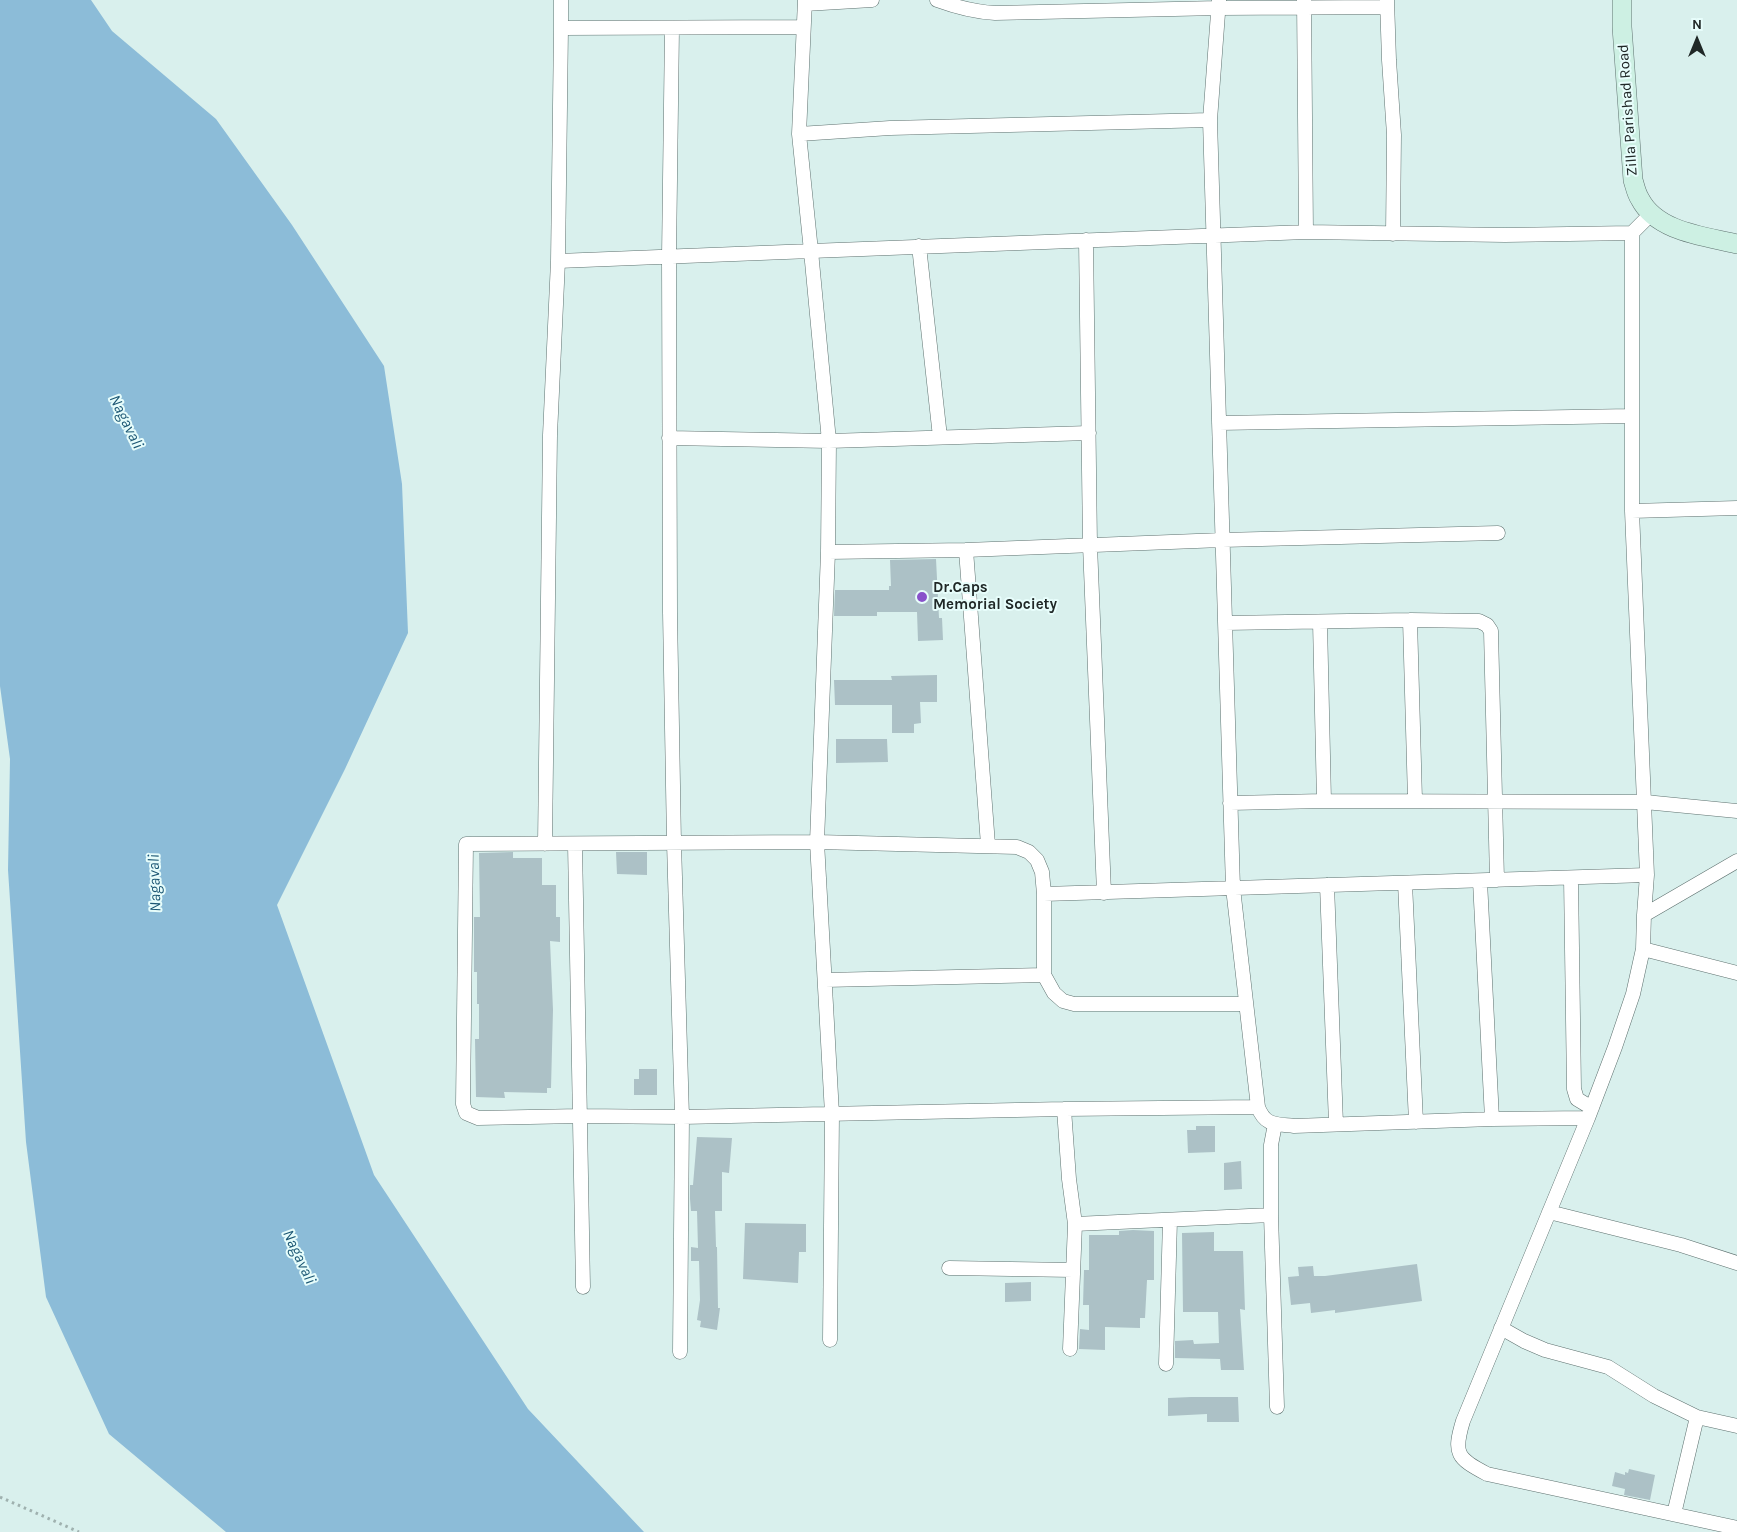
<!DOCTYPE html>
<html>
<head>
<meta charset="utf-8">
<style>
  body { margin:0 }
  #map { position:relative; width:1737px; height:1532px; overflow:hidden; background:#d9f0ed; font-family:Karla,sans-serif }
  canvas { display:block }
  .north { position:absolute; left:1672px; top:15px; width:50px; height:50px; -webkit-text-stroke:4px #e7fdfb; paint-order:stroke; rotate:0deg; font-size:14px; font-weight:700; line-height:20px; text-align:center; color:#202827 }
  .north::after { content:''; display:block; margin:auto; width:18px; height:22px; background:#202827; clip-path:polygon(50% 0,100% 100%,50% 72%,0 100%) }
</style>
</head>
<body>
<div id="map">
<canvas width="1737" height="1532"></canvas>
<div class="north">N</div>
</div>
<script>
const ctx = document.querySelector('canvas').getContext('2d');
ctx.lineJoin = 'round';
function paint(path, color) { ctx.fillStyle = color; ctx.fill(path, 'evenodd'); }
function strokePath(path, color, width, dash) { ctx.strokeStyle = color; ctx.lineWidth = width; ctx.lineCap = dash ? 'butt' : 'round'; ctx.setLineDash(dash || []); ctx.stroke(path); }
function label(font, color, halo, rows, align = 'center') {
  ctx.font = font + ' Karla,sans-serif'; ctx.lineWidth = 4; ctx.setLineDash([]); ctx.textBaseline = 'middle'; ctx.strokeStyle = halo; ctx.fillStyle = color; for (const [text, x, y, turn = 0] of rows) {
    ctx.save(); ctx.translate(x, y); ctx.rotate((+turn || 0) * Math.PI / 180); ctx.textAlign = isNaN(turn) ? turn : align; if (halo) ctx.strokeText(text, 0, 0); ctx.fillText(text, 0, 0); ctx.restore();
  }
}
paint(new Path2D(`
  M 0,0 L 91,0 L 112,31 L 216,119 L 292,225 L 384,366 L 402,484 L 408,633 L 345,769 L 277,905 L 374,1175 L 528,1409 L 644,1532 L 226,1532 L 109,1434 L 46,1297 L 26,1142 L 8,870 L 10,759 L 0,686 Z`), '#8cbcd8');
paint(new Path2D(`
  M 936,559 L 939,618 L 942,618 L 943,640 L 918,641 L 917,612 L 877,612 L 877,616 L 834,616 L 835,590 L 889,590 L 889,586 L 891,586 L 890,560 Z
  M 937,675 L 937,702 L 920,702 L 921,723 L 914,724 L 914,733 L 892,733 L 892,705 L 835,705 L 834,680 L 892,680 L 891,676 Z
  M 836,739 L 887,739 L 888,762 L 836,763 Z
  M 513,852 L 513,858 L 542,858 L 542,885 L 556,885 L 556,917 L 560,917 L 560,942 L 550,941 L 553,1010 L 551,1088 L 547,1088 L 547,1093 L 504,1092 L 505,1098 L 476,1097 L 475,1039 L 479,1039 L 479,1004 L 477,1004 L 477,972 L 474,972 L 474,917 L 480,917 L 479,853 Z
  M 616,852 L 647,852 L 647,875 L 617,874 Z
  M 639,1069 L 657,1069 L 657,1095 L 634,1095 L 634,1079 L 639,1079 Z
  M 1196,1126 L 1215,1126 L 1215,1152 L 1188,1153 L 1187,1130 L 1196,1130 Z
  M 697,1137 L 732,1138 L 729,1173 L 722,1172 L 722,1211 L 715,1211 L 716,1247 L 717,1247 L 718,1308 L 720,1308 L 717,1330 L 700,1327 L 701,1321 L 697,1320 L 700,1300 L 699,1261 L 691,1261 L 691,1247 L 698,1248 L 697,1211 L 691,1211 L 690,1199 L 690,1185 L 693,1185 Z
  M 1241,1161 L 1242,1189 L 1224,1190 L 1224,1163 Z
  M 745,1223 L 806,1224 L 806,1252 L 799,1252 L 798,1283 L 743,1279 Z
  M 1133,1230 L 1154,1231 L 1154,1280 L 1147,1280 L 1145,1318 L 1140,1318 L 1140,1328 L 1105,1327 L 1105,1350 L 1079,1349 L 1080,1329 L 1089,1330 L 1089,1305 L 1083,1305 L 1084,1270 L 1089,1270 L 1089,1235 L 1119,1235 L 1119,1231 Z
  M 1214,1232 L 1214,1251 L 1243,1251 L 1245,1310 L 1240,1309 L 1244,1370 L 1221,1370 L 1220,1359 L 1175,1358 L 1175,1341 L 1193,1340 L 1194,1344 L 1219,1343 L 1218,1312 L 1183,1312 L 1182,1233 Z
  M 1417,1264 L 1422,1301 L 1335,1313 L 1335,1310 L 1311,1313 L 1310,1303 L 1291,1305 L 1288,1277 L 1299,1276 L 1298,1267 L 1313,1266 L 1314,1276 L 1325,1276 Z
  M 1031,1282 L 1031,1301 L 1005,1302 L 1005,1283 Z
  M 1191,1397 L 1238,1397 L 1239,1422 L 1207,1422 L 1207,1414 L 1168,1416 L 1168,1398 Z
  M 1629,1469 L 1655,1475 L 1650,1500 L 1624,1495 L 1625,1489 L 1612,1486 L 1615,1472 L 1625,1475 L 1625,1472 L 1628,1473 Z`), '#acc1c6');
const street = new Path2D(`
  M 805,0 L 799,134 L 811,251 L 1306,232 L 1505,235 L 1632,233
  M 937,0 C 956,7 974,12 995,13 L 1219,8 L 1387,7
  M 1219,0 L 1210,120 L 1233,888 L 1258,1107 C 1265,1126 1276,1124 1294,1126 L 1492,1119 L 1588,1118
  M 1304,0 L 1306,232
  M 1387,0 L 1389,60 L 1394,135 L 1393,234
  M 805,4 L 872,0
  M 561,28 L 561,0
  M 672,28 L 669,256 L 670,612 L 674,843 L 682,1117 L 680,1352
  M 799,134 L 890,128 L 1210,120
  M 1651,214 L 1632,233 L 1632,511 L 1647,875 L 1644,915 L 1643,949 L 1633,994 L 1615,1047 L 1588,1118 L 1463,1421 C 1453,1454 1457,1458 1487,1474 L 1737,1528
  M 1086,240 L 1090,545 L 1104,893
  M 919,246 L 940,437
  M 558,261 L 811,251 L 829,441 L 828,552 L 817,842 L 832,1114 L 830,1340
  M 1219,423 L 1631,416
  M 669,438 L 829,441 L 1089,433
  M 1632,511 L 1737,508
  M 966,550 L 988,845
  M 828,552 L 966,550 L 1222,540 L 1498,533
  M 1410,620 L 1415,800
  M 1320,622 L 1324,801
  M 1225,623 L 1410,620 L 1479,621 L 1487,625 L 1491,631 L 1497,880
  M 1230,803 L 1324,801 L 1645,802 L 1737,811
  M 545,844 L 550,435 L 558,261 L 561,28 L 803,27
  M 575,844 L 583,1287
  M 1571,878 L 1574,1089 L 1577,1099 L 1592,1108
  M 1480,881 L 1492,1119
  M 1405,883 L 1416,1122
  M 1327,885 L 1336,1124
  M 1044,894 L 1647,875
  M 1644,915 L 1737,861
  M 1643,949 L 1737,973
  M 825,980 L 1044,975
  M 1246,1004 L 1074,1004 L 1063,1001 L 1054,993 L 1044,975 L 1044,894 L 1042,872 L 1037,860 L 1029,852 L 1017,847 L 817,842 L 466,844 L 463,1104 L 466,1113 L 478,1118 L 580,1116 L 682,1117 L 1064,1109 L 1258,1107
  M 1064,1109 L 1069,1179 L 1075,1224
  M 1549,1212 L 1681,1245 L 1737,1263
  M 1271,1215 L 1277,1407
  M 949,1268 L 1073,1270
  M 1501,1328 L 1524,1341 L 1545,1350 L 1608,1367 L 1654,1396 L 1697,1417 L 1737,1426
  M 1070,1349 L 1075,1224 L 1271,1215 L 1271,1145 L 1275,1124
  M 1166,1364 L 1170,1220
  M 1674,1514 L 1697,1417`);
const secondary = new Path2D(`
  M 1622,0 L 1622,27 L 1633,180 C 1635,186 1636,193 1640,199 C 1657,232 1704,236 1737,244`);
strokePath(street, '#5e716f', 15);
strokePath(secondary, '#5e716f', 20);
strokePath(new Path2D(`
  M 0,1497 L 79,1532`), '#9fb1af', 3, [2.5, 4]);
strokePath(street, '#fff', 14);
strokePath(secondary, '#cdf0e3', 19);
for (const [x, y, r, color] of [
  [922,597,6,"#8952ca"]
]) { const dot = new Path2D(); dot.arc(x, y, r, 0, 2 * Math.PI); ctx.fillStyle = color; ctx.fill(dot); strokePath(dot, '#e7fdfb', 2); }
label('15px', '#202827', '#e7fdfb', [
  ["Zilla Parishad Road",1628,110,-94]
]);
label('bold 15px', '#202827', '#e7fdfb', [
  ["Dr.Caps",933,588],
  ["Memorial Society",933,605]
], 'left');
label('italic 16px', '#1c5774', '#e7fdfb', [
  ["Nagavali",126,422,64],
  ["Nagavali",155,883,-92],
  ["Nagavali",299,1257,65]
]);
</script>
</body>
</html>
